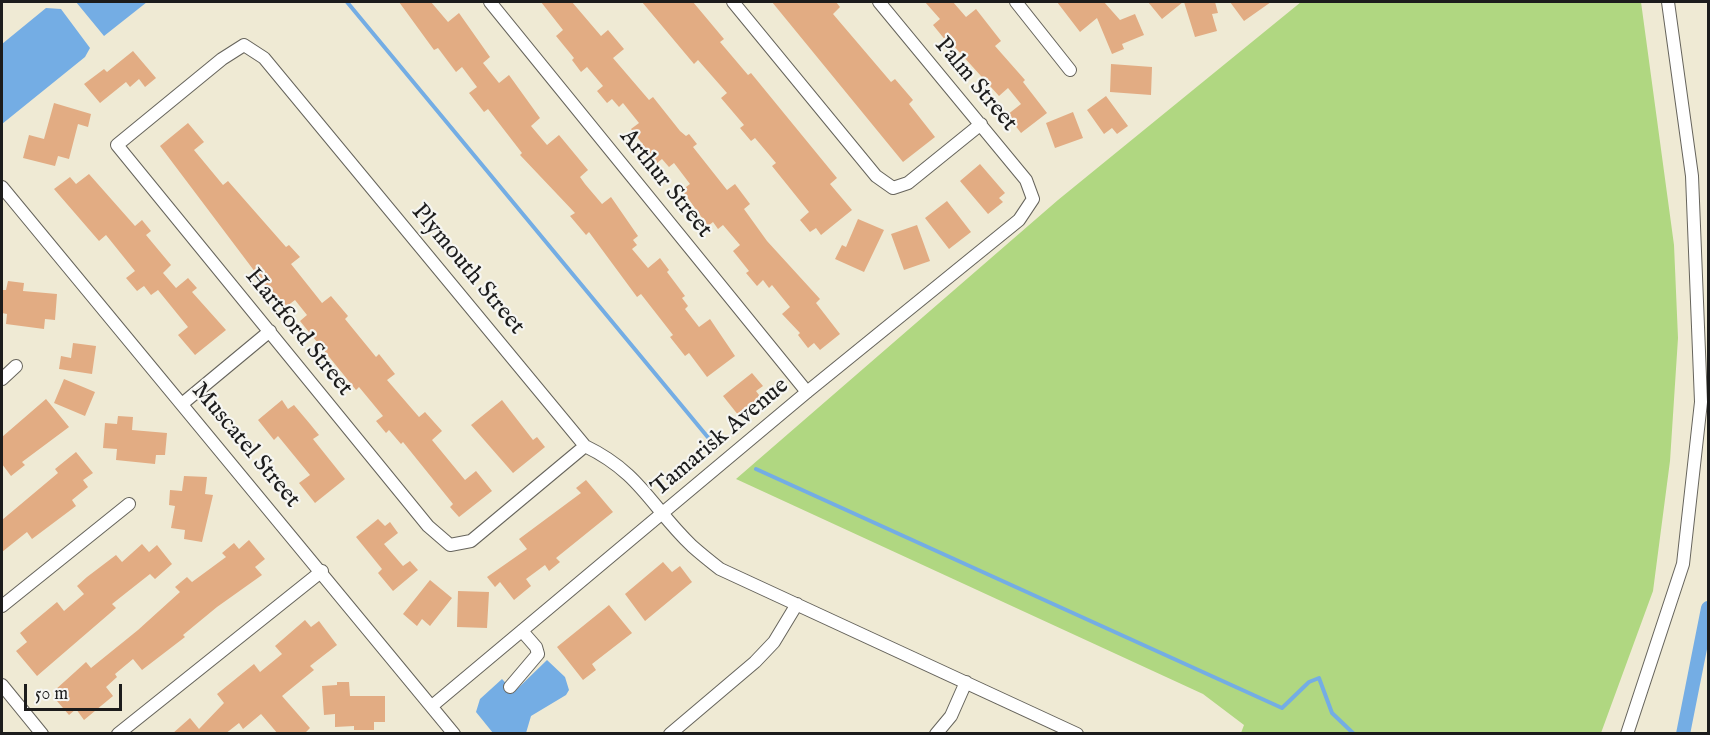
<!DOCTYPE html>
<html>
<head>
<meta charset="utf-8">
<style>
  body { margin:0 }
  #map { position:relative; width:1710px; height:735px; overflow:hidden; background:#efead4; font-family:"IM FELL English",serif }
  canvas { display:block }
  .frame { position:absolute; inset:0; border:3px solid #1c1c1c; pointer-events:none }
  .scale { position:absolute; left:24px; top:684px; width:98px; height:27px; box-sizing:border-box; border:3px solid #1c1c1c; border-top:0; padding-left:8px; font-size:18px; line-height:21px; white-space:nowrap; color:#1c1c1c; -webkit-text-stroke:4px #f6f6f2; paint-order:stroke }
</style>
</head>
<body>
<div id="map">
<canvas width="1710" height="735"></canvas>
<div class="frame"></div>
<div class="scale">50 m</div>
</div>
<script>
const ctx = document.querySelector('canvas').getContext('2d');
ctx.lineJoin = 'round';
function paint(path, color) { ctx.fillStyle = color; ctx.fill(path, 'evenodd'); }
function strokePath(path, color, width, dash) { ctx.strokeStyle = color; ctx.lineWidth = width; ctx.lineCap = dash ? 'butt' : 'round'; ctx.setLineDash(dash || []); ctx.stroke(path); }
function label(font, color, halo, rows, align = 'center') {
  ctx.font = font + ' "IM FELL English",serif'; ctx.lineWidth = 4.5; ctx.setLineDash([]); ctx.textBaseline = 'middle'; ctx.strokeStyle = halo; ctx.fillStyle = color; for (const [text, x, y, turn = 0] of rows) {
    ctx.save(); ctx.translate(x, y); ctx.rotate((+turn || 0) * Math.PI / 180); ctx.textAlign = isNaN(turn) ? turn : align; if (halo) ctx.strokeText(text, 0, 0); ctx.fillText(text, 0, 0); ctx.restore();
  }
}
paint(new Path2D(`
  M 1301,2 L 1641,2 L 1674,245 L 1678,338 L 1670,461 L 1653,591 L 1601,733 L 1241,733 L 1244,725 L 1203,694 L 736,479 L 1058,200 Z`), '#b0d781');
paint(new Path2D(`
  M 76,2 L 147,2 L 104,36 Z
  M 46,8 L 61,9 L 90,48 L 85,57 L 2,124 L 2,44 Z
  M 547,660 L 565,677 L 569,690 L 566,695 L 531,716 L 526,733 L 493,733 L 476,712 L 480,699 L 502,679 L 514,692 Z`), '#74ade4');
strokePath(new Path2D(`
  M 347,2 L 711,441
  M 756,469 L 1282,708 L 1309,682 L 1319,678 L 1332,713 L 1354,734`), '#74ade4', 4);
strokePath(new Path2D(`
  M 1683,734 L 1708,608`), '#74ade4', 14);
paint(new Path2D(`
  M 399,2 L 431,2 L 448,22 L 459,13 L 490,57 L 483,63 L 499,83 L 509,75 L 540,118 L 531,126 L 547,145 L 559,135 L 588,170 L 580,177 L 585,184 L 602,204 L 611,197 L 638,236 L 633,240 L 637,245 L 632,249 L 648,268 L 660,258 L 669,270 L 667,272 L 685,296 L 682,298 L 688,306 L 685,309 L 699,327 L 710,319 L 735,356 L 707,377 L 689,353 L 685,356 L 670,337 L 673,335 L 641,294 L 637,297 L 589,232 L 586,235 L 570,216 L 575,213 L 520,155 L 522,153 L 488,109 L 484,112 L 469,93 L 477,87 L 462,67 L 456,72 L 438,48 L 434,50 Z
  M 541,2 L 572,2 L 601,36 L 608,30 L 624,49 L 613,58 L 649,100 L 653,97 L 680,131 L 686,136 L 689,134 L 697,144 L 693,147 L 727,190 L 735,184 L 750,204 L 744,209 L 767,241 L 820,299 L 816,303 L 840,334 L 820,350 L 814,343 L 808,348 L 798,335 L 800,333 L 782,314 L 790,307 L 772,285 L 769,288 L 763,280 L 757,286 L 746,273 L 749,271 L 733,251 L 740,245 L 723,225 L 718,229 L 713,222 L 708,226 L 682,190 L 690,184 L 674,163 L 669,167 L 662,159 L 657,163 L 631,129 L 639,123 L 623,103 L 619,107 L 612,99 L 607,103 L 597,91 L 603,86 L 587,67 L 581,72 L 572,60 L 574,58 L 556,36 L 563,30 Z
  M 642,2 L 693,2 L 724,39 L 720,42 L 748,75 L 751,73 L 837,178 L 830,184 L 852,210 L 821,235 L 816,228 L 810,232 L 800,220 L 809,212 L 772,166 L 776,163 L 755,138 L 751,141 L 740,128 L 744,125 L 721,98 L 727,93 L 698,60 L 694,64 Z
  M 772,2 L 836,2 L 840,7 L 833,14 L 891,82 L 895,79 L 913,100 L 909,104 L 935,137 L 903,162 Z
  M 925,2 L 953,2 L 966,17 L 976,9 L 1001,41 L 995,46 L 1025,80 L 1023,82 L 1047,113 L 1021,133 L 1007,115 L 1021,104 L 1008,88 L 999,96 L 953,45 L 951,47 L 933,25 L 940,19 Z
  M 1057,2 L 1104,2 L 1120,20 L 1135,14 L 1144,35 L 1122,44 L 1124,49 L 1112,54 L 1097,18 L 1080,32 Z
  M 1148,2 L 1183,2 L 1162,19 Z
  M 1184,2 L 1215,2 L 1218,13 L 1212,14 L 1217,31 L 1195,37 Z
  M 1230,2 L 1271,2 L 1244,21 Z
  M 133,51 L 156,78 L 145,87 L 139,79 L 130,87 L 126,82 L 100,103 L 84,84 L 104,69 L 107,72 Z
  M 1111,64 L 1152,67 L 1151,95 L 1110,92 Z
  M 1106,96 L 1128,126 L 1117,134 L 1112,128 L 1104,134 L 1087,110 Z
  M 54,103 L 91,114 L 88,127 L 78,124 L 69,159 L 58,156 L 55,166 L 23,158 L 29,135 L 44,139 Z
  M 1073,112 L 1083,138 L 1055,148 L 1046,123 Z
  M 188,123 L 204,142 L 194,150 L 223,185 L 228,181 L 286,247 L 289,245 L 300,257 L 291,264 L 322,303 L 331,296 L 348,316 L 345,319 L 376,357 L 379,354 L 395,374 L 387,380 L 419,417 L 425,412 L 442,431 L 432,440 L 465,480 L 476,471 L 492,491 L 459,517 L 450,507 L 453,504 L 403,442 L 401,444 L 389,430 L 386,433 L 376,421 L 383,416 L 359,387 L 356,390 L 300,321 L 307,315 L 295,300 L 283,309 L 160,146 Z
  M 980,164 L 1005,193 L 999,198 L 1003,202 L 988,214 L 960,181 Z
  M 89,174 L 135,226 L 142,220 L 151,231 L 146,235 L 171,265 L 163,273 L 176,288 L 188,278 L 197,288 L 192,292 L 226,330 L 195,355 L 178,335 L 188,327 L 158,290 L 151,295 L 144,286 L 137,291 L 126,278 L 135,271 L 106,235 L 99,241 L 54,189 L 70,177 L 76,184 Z
  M 947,201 L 971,232 L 949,249 L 925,218 Z
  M 858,219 L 884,230 L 864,272 L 835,259 L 842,245 L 846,247 Z
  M 917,225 L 930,261 L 904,270 L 891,234 Z
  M 8,281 L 24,283 L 23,291 L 57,294 L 55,320 L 45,319 L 44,329 L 6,324 L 7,314 L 2,313 L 2,290 L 6,290 Z
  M 73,343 L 96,346 L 92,374 L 59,369 L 61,356 L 71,358 Z
  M 752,373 L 763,386 L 756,391 L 762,399 L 739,416 L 723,396 Z
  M 64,379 L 95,392 L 85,416 L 54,403 Z
  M 46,399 L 69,427 L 22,462 L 25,465 L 11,476 L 2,464 L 2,437 Z
  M 282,400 L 288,409 L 294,405 L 310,424 L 319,435 L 313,439 L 345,479 L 315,503 L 299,483 L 310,475 L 278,436 L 274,440 L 258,420 Z
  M 502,400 L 533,440 L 537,437 L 545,447 L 513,473 L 471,425 Z
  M 118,416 L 133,417 L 132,430 L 167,433 L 165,455 L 156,455 L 155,464 L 116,460 L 117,449 L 103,448 L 105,423 L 117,424 Z
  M 76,452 L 93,473 L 83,480 L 88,487 L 72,500 L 76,506 L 32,539 L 27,532 L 2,552 L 2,520 L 58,473 L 55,469 Z
  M 184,476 L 207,477 L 205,494 L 213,495 L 202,542 L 184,539 L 185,530 L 171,528 L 175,506 L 169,505 L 170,490 L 182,491 Z
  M 586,480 L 613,512 L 556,558 L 560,562 L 549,571 L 545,565 L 526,579 L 531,586 L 514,600 L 500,582 L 495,587 L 487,577 L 527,549 L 519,539 L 581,493 L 576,488 Z
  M 378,519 L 385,526 L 390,522 L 398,533 L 384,544 L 403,566 L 410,561 L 418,570 L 393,591 L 378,573 L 382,569 L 356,537 Z
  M 249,540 L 265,559 L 255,567 L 262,575 L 217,607 L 183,635 L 185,637 L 142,670 L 133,659 L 115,674 L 117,677 L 106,687 L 113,696 L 84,720 L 76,709 L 69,715 L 57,701 L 61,697 L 55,690 L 75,672 L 86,662 L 91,668 L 138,630 L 180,592 L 175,587 L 187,577 L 192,582 L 226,557 L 222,553 L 234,543 L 239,549 Z
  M 142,544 L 149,552 L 157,545 L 172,564 L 155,579 L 150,574 L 112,604 L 116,608 L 37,676 L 16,651 L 27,642 L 20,633 L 57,602 L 64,611 L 84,594 L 77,586 L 87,577 L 116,555 L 122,562 Z
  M 663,562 L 672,572 L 680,566 L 692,582 L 645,621 L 625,594 Z
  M 430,580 L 452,598 L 430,626 L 422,619 L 417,626 L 403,614 Z
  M 458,591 L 489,592 L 487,628 L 457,627 Z
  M 609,605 L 632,633 L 592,664 L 596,670 L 583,680 L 557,647 Z
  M 305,620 L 311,627 L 319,621 L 337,645 L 310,666 L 314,670 L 282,696 L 310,728 L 304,734 L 278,734 L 261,714 L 243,729 L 239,723 L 225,734 L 172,734 L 190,718 L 199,729 L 224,703 L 217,694 L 254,664 L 260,672 L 282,654 L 275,646 Z
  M 337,682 L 349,682 L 350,696 L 385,696 L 385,722 L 374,722 L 374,730 L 354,730 L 354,726 L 335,727 L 335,714 L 324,715 L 322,686 L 337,685 Z`), '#e2ac83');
const minor = new Path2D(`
  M 490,2 L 807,392
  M 733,2 L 876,176 L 893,188 L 908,183 L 981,124
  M 1016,2 L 1070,70
  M 2,187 L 454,734
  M 2,379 L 16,366
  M 182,404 L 270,331
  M 585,446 L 471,541 L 450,545 L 428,526 L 117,145 L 222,59 L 244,45 L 264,58 L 585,446 C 641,473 651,507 692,546 C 701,554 711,562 720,569 L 1077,734
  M 2,606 L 129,504
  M 2,685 L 42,734
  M 510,687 L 538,654 L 536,647 L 522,631
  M 432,706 L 807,392 L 1019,220 L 1033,199 L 1026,180 L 879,2
  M 118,734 L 322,571
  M 670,734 L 755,662 L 774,642 L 797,604
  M 936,734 L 951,716 L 966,682
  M 1627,734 L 1683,564 L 1701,402 L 1692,176 L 1668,2`);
strokePath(minor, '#66645c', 14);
strokePath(minor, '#fff', 12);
label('24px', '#1c1c1c', '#f6f6f2', [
  ["Palm Street",975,85,50],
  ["Arthur Street",665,184,51],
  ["Plymouth Street",467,270,50],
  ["Hartford Street",298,333,51],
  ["Tamarisk Avenue",721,438,-40],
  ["Muscatel Street",245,446,50]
]);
</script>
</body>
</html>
